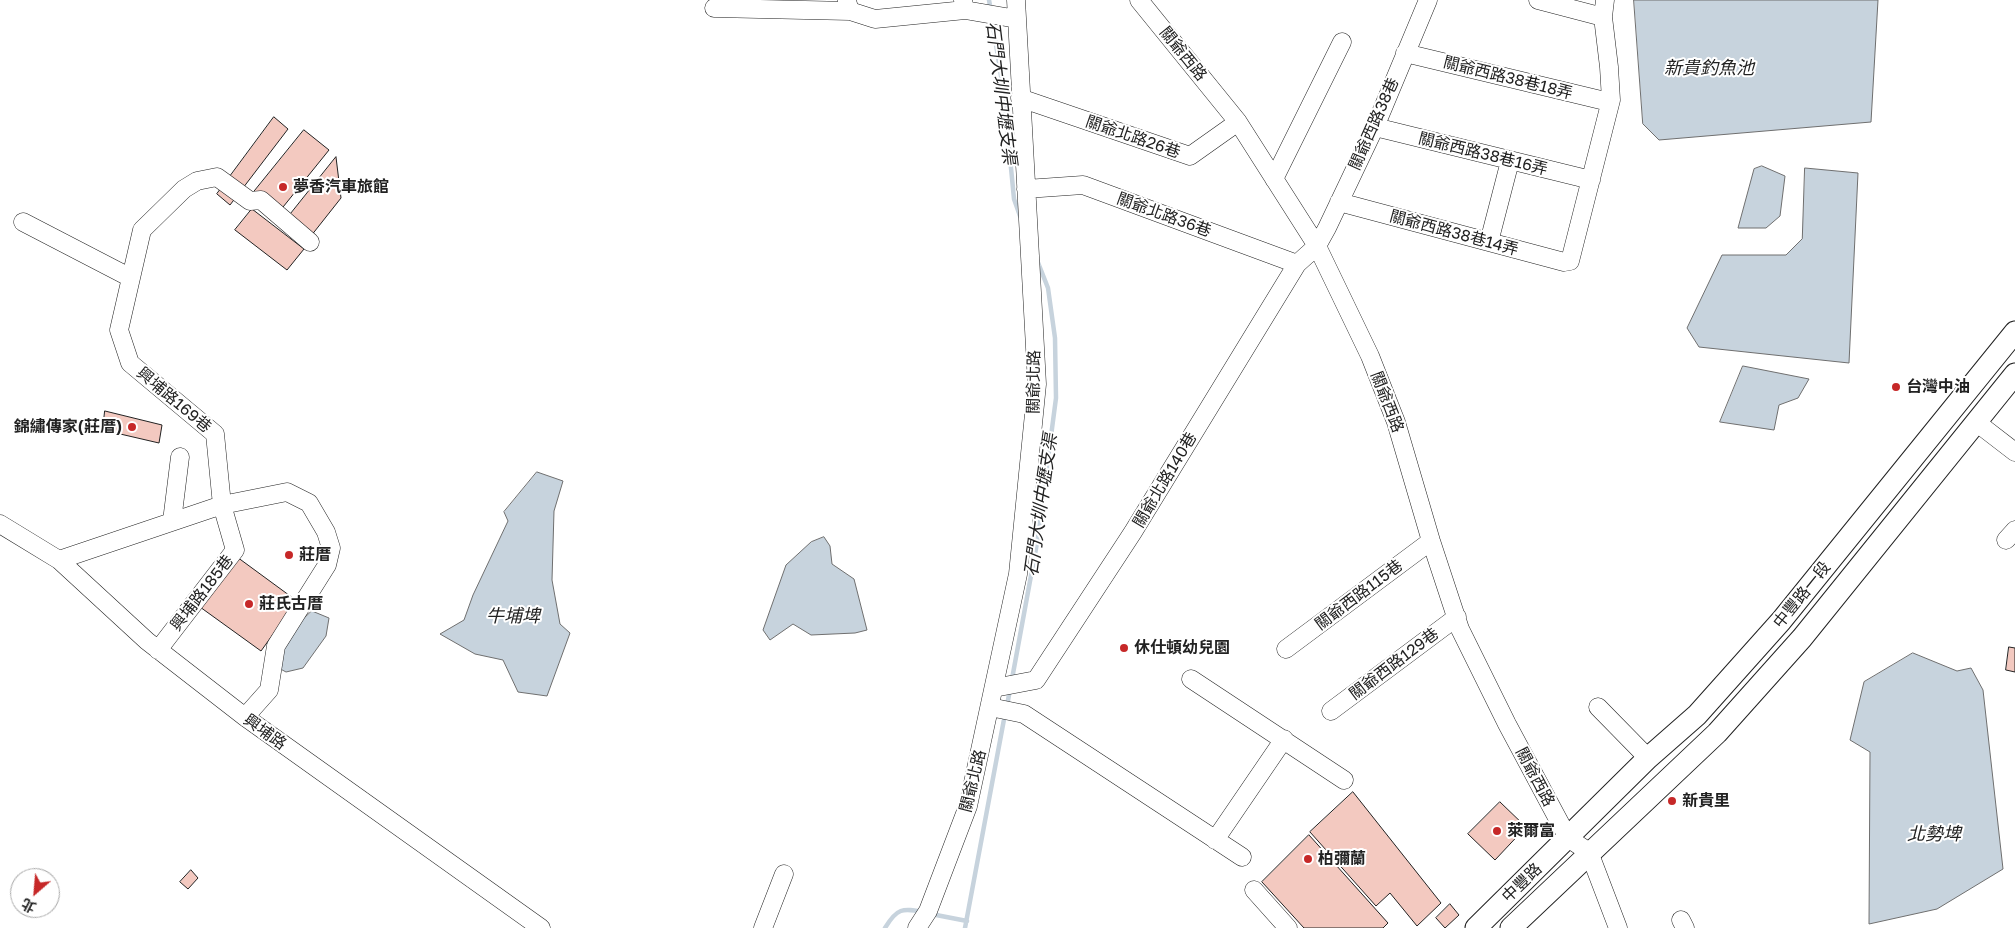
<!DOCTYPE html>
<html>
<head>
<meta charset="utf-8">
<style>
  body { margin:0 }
  #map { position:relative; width:2015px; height:928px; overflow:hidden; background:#fff; font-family:"Golos Text","Noto Sans TC",sans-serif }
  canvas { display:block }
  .north { position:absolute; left:10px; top:868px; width:50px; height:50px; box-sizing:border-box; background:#fff; border:1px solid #a7a7a7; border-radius:50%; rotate:207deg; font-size:14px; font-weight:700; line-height:20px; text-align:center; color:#222 }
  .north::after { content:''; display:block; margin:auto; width:18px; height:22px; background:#c62828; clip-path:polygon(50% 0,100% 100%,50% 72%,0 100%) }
</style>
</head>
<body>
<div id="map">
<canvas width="2015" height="928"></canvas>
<div class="north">北</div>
</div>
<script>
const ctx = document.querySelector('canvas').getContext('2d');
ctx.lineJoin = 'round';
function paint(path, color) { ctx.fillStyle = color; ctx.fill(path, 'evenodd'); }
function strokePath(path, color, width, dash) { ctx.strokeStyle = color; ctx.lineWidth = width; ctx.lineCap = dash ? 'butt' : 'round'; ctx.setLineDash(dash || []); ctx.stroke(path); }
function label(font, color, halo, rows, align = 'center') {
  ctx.font = font + ' "Golos Text","Noto Sans TC",sans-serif'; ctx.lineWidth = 4; ctx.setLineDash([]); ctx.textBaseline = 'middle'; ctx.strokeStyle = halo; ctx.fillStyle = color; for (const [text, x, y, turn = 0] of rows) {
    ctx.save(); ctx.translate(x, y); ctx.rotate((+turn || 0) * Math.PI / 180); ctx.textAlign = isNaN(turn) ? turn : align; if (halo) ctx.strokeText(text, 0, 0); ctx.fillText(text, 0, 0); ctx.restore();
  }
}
const water = new Path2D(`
  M 1634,0 L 1878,0 L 1871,122 L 1659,140 L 1643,124 Z
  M 1762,166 L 1785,176 L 1780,216 L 1766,228 L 1738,228 L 1754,169 Z
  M 1805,168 L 1858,173 L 1849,363 L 1699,347 L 1687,328 L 1722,255 L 1786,255 L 1802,239 Z
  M 1743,366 L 1809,379 L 1798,398 L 1779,405 L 1774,430 L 1720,422 Z
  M 537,472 L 563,481 L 554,511 L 552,580 L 560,624 L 570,633 L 547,696 L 518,692 L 503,660 L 475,654 L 440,634 L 464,620 L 473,595 L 508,521 L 504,512 Z
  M 824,537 L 830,546 L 832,564 L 854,579 L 867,630 L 855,633 L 811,635 L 793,624 L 770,640 L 763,630 L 786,565 L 811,542 Z
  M 312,611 L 329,618 L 326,636 L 303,668 L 286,672 L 275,666 L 297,625 Z
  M 1913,653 L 1957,671 L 1971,668 L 1983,690 L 2003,869 L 1937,909 L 1869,924 L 1870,752 L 1850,740 L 1864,682 Z`);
paint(water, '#c7d3dd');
strokePath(water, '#6f6f6f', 1);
strokePath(new Path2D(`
  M 989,0 L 991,11
  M 992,19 L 1004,95 L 1014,199 L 1020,216
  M 1012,679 L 1037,543 L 1056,398 L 1055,338 L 1048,288 L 1037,260
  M 1007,706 L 1010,689
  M 931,914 L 967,921
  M 885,928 C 897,908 902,908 924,912
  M 965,928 L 1005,714`), '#c7d3dd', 4.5);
const building = new Path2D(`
  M 274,117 L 288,129 L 230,205 L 217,194 Z
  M 304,130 L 329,150 L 279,212 L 253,193 Z
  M 336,157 L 341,198 L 307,241 L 285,221 Z
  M 252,209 L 304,249 L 287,270 L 235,230 Z
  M 105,411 L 162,425 L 159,443 L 103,430 Z
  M 237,557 L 297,601 L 261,651 L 200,607 Z
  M 2009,647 L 2015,648 L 2015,672 L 2006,670 Z
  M 1353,792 L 1441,903 L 1417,926 L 1390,893 L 1376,906 L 1310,832 Z
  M 1500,802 L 1526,827 L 1495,860 L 1468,834 Z
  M 1309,835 L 1388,923 L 1383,928 L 1304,928 L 1262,882 Z
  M 191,870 L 198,878 L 188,889 L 180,882 Z
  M 1450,904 L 1459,915 L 1445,928 L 1436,918 Z`);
paint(building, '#f3c9c0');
strokePath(building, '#222', 1);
const minor = new Path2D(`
  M 963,0 L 965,10 L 1017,19
  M 1139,0 L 1238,122 L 1317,246 L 1370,356 L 1396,422 L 1431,541 L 1460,629 L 1507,724 L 1568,838 L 1589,852 L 1618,928
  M 1538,0 L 1603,17
  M 847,1 L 850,11 L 875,19 L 965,10
  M 714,8 L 850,11
  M 1405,53 L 1605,101 L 1611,100
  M 1020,98 L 1190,156 L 1238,122
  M 1375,127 L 1591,180
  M 1274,179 L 1342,42
  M 1026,189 L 1083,185 L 1297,264
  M 1339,202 L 1564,262 L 1570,261 L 1611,100 L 1609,67 L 1603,17 L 1605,0
  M 23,222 L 131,278
  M 1489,242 L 1510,161
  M 1976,422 L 2015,452
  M 172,521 L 180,457
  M 0,524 L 59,560 L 147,641 L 245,717 L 541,928
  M 2006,540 L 2015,530
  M 59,560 L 222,505 L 215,434 L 130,363 L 119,330 L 142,230 L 184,189 L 197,181 L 217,177 L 250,201 L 261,200 L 310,242
  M 1286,649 L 1431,541
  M 158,650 L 235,550 L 222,505 L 287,492 L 309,503 L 326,532 L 331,548 L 327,565 L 276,646 L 269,690 L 245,717
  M 1191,679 L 1344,780
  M 994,688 L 1036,680 L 1133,532 L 1297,264 L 1317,246 L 1327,228 L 1375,127 L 1428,0
  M 990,707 L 1024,714 L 1242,857
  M 1598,707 L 1648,758
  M 1331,711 L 1457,617
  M 1215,840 L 1284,739
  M 1254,890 L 1288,928
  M 1681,920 L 1685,928
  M 763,928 L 784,874
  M 917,928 L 928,911 L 968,806 L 1018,574 L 1037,384 L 1016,0`);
const major = new Path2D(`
  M 1476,928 L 1648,758 L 1697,715 L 1781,621 L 2015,332
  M 1511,928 L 1717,733 L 1802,638 L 2015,374`);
strokePath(minor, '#222', 19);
strokePath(major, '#222', 23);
strokePath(minor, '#fff', 18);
strokePath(major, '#fff', 21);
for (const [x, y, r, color] of [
  [283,187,5,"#c62828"],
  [1896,387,5,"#c62828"],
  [132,427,5,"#c62828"],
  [289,555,5,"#c62828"],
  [249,604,5,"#c62828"],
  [1124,648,5,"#c62828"],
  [1672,801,5,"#c62828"],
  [1497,831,5,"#c62828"],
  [1308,859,5,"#c62828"]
]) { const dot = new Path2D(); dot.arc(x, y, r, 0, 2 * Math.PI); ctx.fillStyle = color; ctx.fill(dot); strokePath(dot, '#fff', 2); }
label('16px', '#222', '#fff', [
  ["關爺西路",1183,54,51],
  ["關爺西路38巷18弄",1508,78,14],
  ["關爺西路38巷",1374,124,-66],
  ["關爺北路26巷",1133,137,19],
  ["關爺西路38巷16弄",1483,154,14],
  ["關爺北路36巷",1164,215,20],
  ["關爺西路38巷14弄",1454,233,15],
  ["關爺北路",1034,382,-89],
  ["興埔路169巷",174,400,40],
  ["關爺西路",1387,402,69],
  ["關爺北路140巷",1165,480,-59],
  ["興埔路185巷",202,593,-52],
  ["關爺西路115巷",1359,595,-37],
  ["中豐路一段",1802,595,-51],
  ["關爺西路129巷",1394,664,-37],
  ["興埔路",265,732,36],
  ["關爺西路",1535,777,62],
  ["關爺北路",973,781,-76],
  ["中豐路",1522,883,-44]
]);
label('bold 16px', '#222', '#fff', [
  ["夢香汽車旅館",293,187],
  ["台灣中油",1906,387],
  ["錦繡傳家(莊厝)",122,427,"right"],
  ["莊厝",299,555],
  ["莊氏古厝",259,604],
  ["休仕頓幼兒園",1134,648],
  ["新貴里",1682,801],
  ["萊爾富",1507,831],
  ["柏彌蘭",1318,859]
], 'left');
label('italic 18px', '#222', '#fff', [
  ["新貴釣魚池",1709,68],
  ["石門大圳中壢支渠",1001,93,83],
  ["石門大圳中壢支渠",1041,505,-82],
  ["牛埔埤",513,616],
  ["北勢埤",1934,834]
]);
</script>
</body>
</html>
